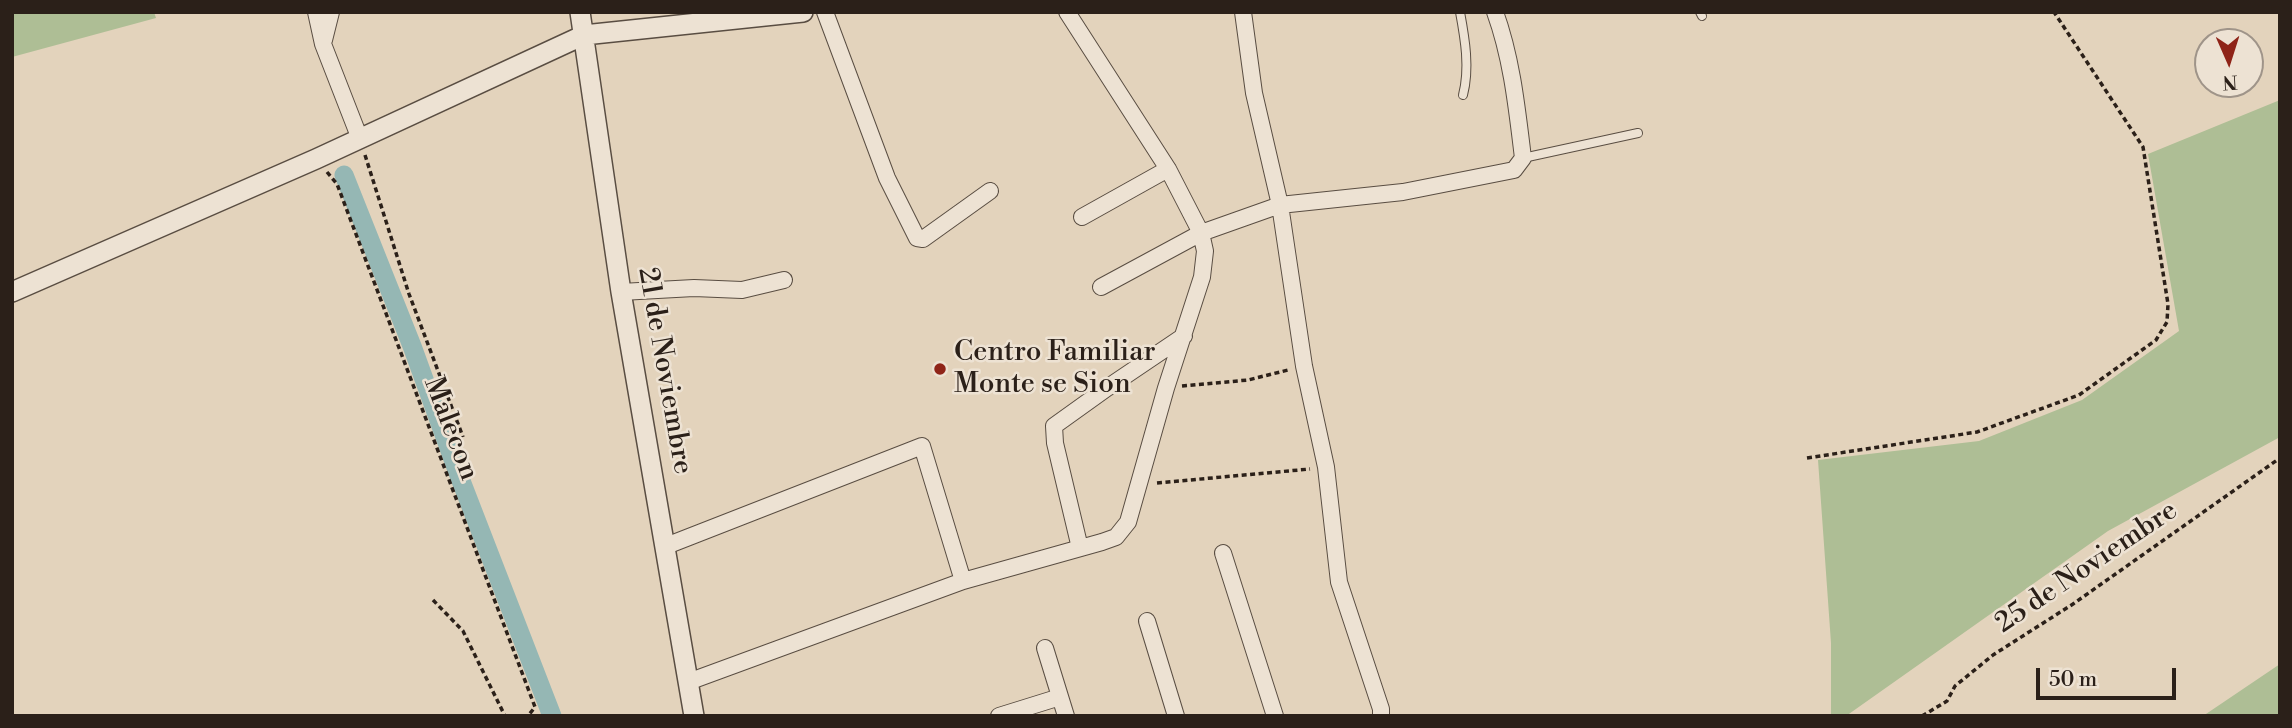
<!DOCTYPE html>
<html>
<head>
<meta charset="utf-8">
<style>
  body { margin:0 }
  #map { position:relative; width:2292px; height:728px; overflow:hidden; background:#e3d3bc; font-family:"Libre Bodoni",serif }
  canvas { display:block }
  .frame { position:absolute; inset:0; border:14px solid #2b2019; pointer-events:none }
  .north { position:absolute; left:2194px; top:28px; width:70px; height:70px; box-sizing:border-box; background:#ede2d3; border:2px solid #9f9489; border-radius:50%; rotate:177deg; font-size:19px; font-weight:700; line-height:28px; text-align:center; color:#2b2019 }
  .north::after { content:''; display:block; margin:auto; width:24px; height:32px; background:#8f2418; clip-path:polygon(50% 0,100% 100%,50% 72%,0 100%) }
  .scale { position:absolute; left:2036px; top:668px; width:140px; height:32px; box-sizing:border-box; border:4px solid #2b2019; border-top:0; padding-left:9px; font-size:21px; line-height:24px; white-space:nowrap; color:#2b2019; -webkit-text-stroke:5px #ede2d3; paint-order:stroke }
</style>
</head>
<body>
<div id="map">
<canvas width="2292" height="728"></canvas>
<div class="frame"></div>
<div class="north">N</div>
<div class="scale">50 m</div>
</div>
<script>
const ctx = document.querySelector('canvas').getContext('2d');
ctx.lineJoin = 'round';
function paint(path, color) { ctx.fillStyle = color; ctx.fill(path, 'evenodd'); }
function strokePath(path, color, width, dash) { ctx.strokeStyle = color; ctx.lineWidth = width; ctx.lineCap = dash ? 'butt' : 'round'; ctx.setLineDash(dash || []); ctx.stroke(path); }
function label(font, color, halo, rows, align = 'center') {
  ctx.font = font + ' "Libre Bodoni",serif'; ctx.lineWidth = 5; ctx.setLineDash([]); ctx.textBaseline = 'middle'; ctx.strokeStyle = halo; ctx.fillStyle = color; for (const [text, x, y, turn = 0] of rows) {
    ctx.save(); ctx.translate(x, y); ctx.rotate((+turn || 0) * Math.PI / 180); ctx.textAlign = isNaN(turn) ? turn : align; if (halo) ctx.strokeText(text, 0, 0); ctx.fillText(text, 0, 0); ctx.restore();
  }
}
paint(new Path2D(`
  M 12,12 L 154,12 L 156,18 L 12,57 Z
  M 2280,100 L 2280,437 L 2108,531 L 1846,716 L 1831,716 L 1831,643 L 1818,460 L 1979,441 L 2082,400 L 2179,331 L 2148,154 Z
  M 2280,664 L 2280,716 L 2203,716 Z`), '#aebe95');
strokePath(new Path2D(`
  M 344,175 L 412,346 L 458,473 L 552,716`), '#95b7b4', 19);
const service = new Path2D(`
  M 1460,12 C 1465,39 1470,68 1463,95
  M 1700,12 L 1702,16
  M 1523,158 L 1638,133`);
const minor = new Path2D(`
  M 316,12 L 323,44 L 360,139
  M 825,12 L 887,178 L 917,238 L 923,239 L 990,191
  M 324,40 L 331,12
  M 1082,217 L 1168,169
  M 1101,287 L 1201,233 L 1280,205 L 1254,93 L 1243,12
  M 621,292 L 694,288 L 742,290 L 784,280
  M 666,546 L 922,446 L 963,581
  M 1080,548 L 1055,443 L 1054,426 L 1107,388 L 1184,336
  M 1223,553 L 1275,716
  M 1147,621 L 1176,716
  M 1045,648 L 1066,716
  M 688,682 L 963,581 L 1102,542 L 1116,537 L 1128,522 L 1166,388 L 1202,277 L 1205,251 L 1201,233 L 1168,169 L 1067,12
  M 999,716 L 1060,697
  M 1381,716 L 1381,709 L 1339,582 L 1326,467 L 1304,366 L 1280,205 L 1403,192 L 1514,170 L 1523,158 C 1517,109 1512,59 1495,12`);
const tertiary = new Path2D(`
  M 580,12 L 621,292 L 694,716
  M 12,292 L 316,159 L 584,35 L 803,12`);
strokePath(service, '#594d42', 10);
strokePath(minor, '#594d42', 18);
strokePath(tertiary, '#594d42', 22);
strokePath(new Path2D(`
  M 365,155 L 409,294 L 463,437
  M 327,172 L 337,184 L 535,707 L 528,716
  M 1182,386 L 1248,380 L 1288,370
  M 1807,458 L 1977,432 L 2079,395 L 2156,340 L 2167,322 L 2168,304 L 2143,147 L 2054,12
  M 1157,483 L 1310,469
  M 433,600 L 463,631 L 505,716
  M 1922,716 L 1947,701 L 1955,686 L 1993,655 L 2073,604 L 2280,458`), '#2b2019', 3.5, [5, 3.5]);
strokePath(service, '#ede2d3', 8);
strokePath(minor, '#ede2d3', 16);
strokePath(tertiary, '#ede2d3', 19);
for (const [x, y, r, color] of [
  [940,369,7,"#8f2418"]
]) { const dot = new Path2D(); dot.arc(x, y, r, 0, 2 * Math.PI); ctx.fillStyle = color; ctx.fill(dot); strokePath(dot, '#ede2d3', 2.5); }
label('28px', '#2b2019', '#ede2d3', [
  ["Centro Familiar",954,353],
  ["Monte se Sion",954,385]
], 'left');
label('28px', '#2b2019', '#ede2d3', [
  ["21 de Noviembre",664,371,80],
  ["Malecon",450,429,69],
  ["25 de Noviembre",2087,568,-34]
]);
</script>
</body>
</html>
